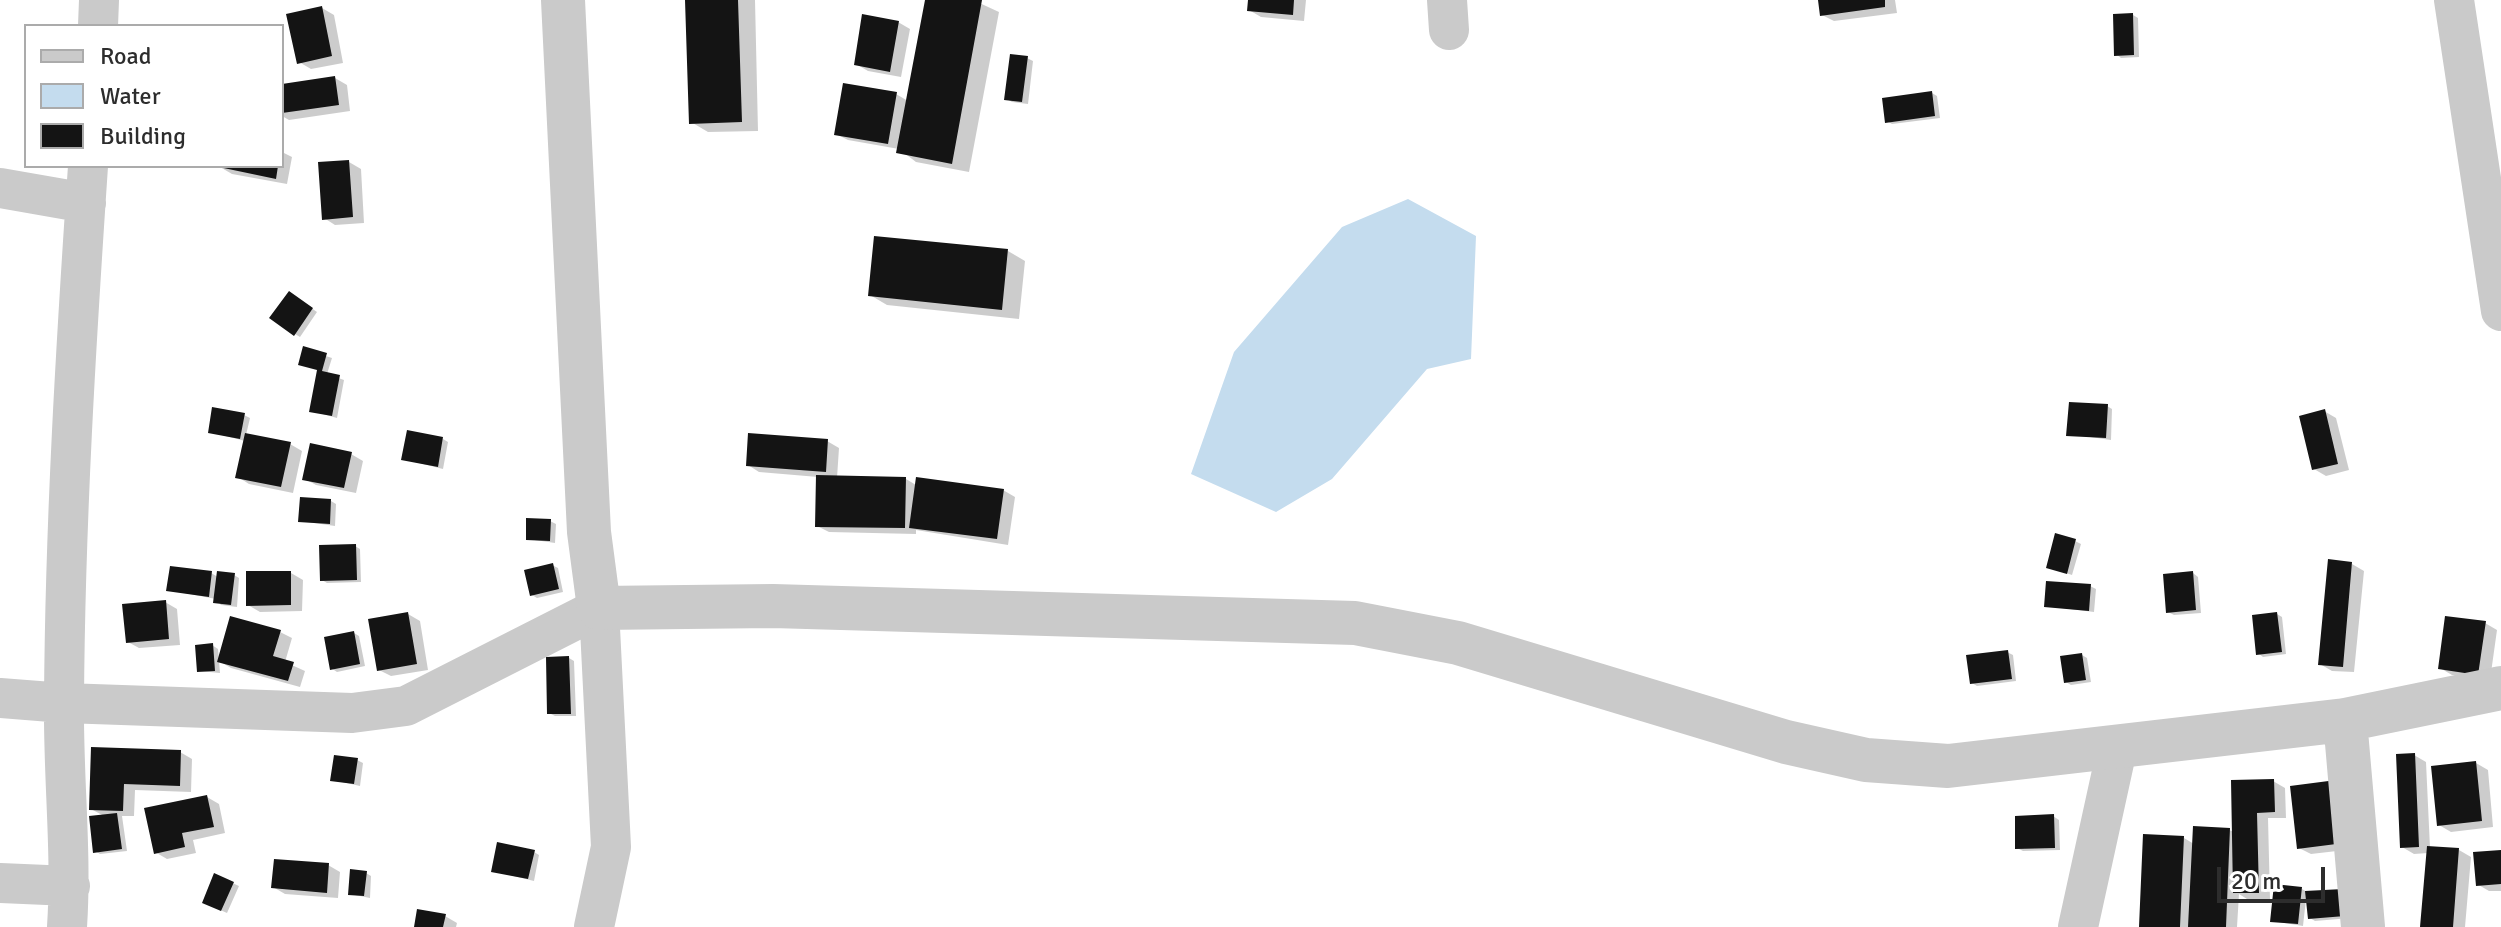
<!DOCTYPE html>
<html>
<head>
<meta charset="utf-8">
<style>
  body { margin:0 }
  #map { position:relative; width:2501px; height:927px; overflow:hidden; background:#fff; font-family:Signika,sans-serif }
  canvas { display:block }
  .legend { position:absolute; left:24px; top:24px; width:260px; height:144px; box-sizing:border-box; background:#fff; border:2px solid #ababab; margin:0; padding:10px 14px; list-style:none; font-size:24px; color:#2d2d2d }
  .legend li { display:flex; align-items:center; gap:16px; height:40px }
  .legend b { width:40px; border:2px solid #ababab }
  .scale { position:absolute; left:2217px; top:867px; width:108px; height:36px; box-sizing:border-box; border:4px solid #2d2d2d; border-top:0; padding-left:10px; font-size:24px; line-height:28px; white-space:nowrap; color:#2d2d2d; -webkit-text-stroke:6px #fff; paint-order:stroke }
</style>
</head>
<body>
<div id="map">
<canvas width="2501" height="927"></canvas>
<ul class="legend">
<li><b style="height:10px;background:#cacaca"></b>Road</li>
<li><b style="height:22px;background:#c4dcee"></b>Water</li>
<li><b style="height:22px;background:#141414"></b>Building</li>
</ul>
<div class="scale">20 m</div>
</div>
<script>
const ctx = document.querySelector('canvas').getContext('2d');
ctx.lineJoin = 'round';
function paint(path, color) { ctx.fillStyle = color; ctx.fill(path, 'evenodd'); }
function strokePath(path, color, width, dash) { ctx.strokeStyle = color; ctx.lineWidth = width; ctx.lineCap = dash ? 'butt' : 'round'; ctx.setLineDash(dash || []); ctx.stroke(path); }
paint(new Path2D(`
  M 1408,199 L 1476,236 L 1471,359 L 1427,369 L 1332,479 L 1276,512 L 1191,474 L 1234,352 L 1342,227 Z`), '#c4dcee');
paint(new Path2D(`
  M 687,0 L 755,0 L 758,131 L 708,132 L 691,122 Z
  M 927,0 L 973,0 L 999,12 L 969,172 L 916,162 L 899,149 L 848,140 L 836,134 L 896,94 L 908,101 Z
  M 1250,0 L 1306,0 L 1304,21 L 1261,17 L 1249,10 Z
  M 1820,0 L 1895,0 L 1897,13 L 1834,21 L 1822,15 Z
  M 322,8 L 334,15 L 343,63 L 311,69 L 299,62 Z
  M 2133,15 L 2138,18 L 2139,57 L 2121,58 L 2116,54 Z
  M 898,22 L 910,29 L 901,77 L 868,71 L 856,64 Z
  M 1027,58 L 1033,61 L 1028,104 L 1012,102 L 1007,99 Z
  M 335,78 L 347,85 L 350,111 L 289,120 L 282,116 L 282,86 Z
  M 1932,93 L 1937,96 L 1940,118 L 1892,124 L 1887,121 Z
  M 282,152 L 292,157 L 287,184 L 232,174 L 220,167 L 282,166 Z
  M 349,162 L 361,169 L 364,223 L 335,225 L 324,218 Z
  M 1008,251 L 1025,261 L 1019,319 L 887,305 L 870,295 Z
  M 294,296 L 317,312 L 300,337 L 295,334 Z
  M 304,349 L 332,358 L 327,374 L 344,380 L 337,418 L 312,411 L 319,371 Z
  M 2107,406 L 2112,409 L 2111,440 L 2069,434 Z
  M 2324,411 L 2336,418 L 2349,470 L 2326,476 L 2314,469 Z
  M 244,415 L 250,418 L 246,435 L 290,444 L 302,451 L 293,493 L 249,484 L 238,477 L 245,441 L 210,432 Z
  M 443,439 L 448,442 L 443,469 L 403,459 Z
  M 827,441 L 839,448 L 837,478 L 906,479 L 916,485 L 1003,490 L 1015,497 L 1008,545 L 916,530 L 916,534 L 829,532 L 817,526 L 818,477 L 759,472 L 748,465 Z
  M 351,454 L 363,461 L 356,493 L 316,485 L 305,479 Z
  M 331,501 L 336,504 L 335,526 L 300,521 Z
  M 550,521 L 556,524 L 555,543 L 528,539 Z
  M 2075,541 L 2081,544 L 2072,575 L 2048,567 Z
  M 355,546 L 360,549 L 361,582 L 327,583 L 322,580 Z
  M 2352,564 L 2364,571 L 2354,672 L 2332,671 L 2320,664 Z
  M 552,565 L 558,568 L 563,592 L 537,598 L 532,595 Z
  M 211,573 L 218,577 L 234,575 L 239,578 L 237,607 L 221,605 L 216,599 L 168,590 Z
  M 291,573 L 303,580 L 302,611 L 260,612 L 248,605 Z
  M 2193,573 L 2198,577 L 2201,613 L 2174,615 L 2168,612 Z
  M 2090,586 L 2096,589 L 2094,612 L 2046,606 Z
  M 165,602 L 177,609 L 180,645 L 139,648 L 128,642 Z
  M 408,614 L 420,621 L 428,670 L 391,676 L 379,670 Z
  M 2277,614 L 2282,617 L 2286,654 L 2263,657 L 2258,653 Z
  M 2485,623 L 2497,630 L 2490,680 L 2452,675 L 2440,668 Z
  M 280,632 L 292,638 L 285,662 L 305,671 L 300,687 L 231,668 L 219,661 L 220,673 L 199,671 L 212,645 L 218,649 L 219,660 Z
  M 354,633 L 359,636 L 365,666 L 337,672 L 331,668 Z
  M 2007,652 L 2013,655 L 2016,681 L 1977,686 L 1972,683 Z
  M 2082,655 L 2087,658 L 2091,682 L 2071,685 L 2066,682 Z
  M 569,658 L 574,661 L 576,716 L 555,716 L 549,713 Z
  M 93,749 L 180,752 L 192,759 L 191,792 L 135,790 L 134,816 L 122,816 L 127,851 L 100,854 L 95,851 L 104,816 L 91,809 Z
  M 2414,755 L 2426,762 L 2430,848 L 2459,850 L 2471,857 L 2465,927 L 2422,927 L 2428,853 L 2414,854 L 2402,847 Z
  M 357,760 L 363,763 L 360,786 L 333,780 Z
  M 2476,763 L 2488,770 L 2493,827 L 2451,832 L 2439,825 Z
  M 2273,781 L 2285,788 L 2286,818 L 2268,818 L 2270,899 L 2247,899 L 2239,894 L 2237,927 L 2141,927 L 2184,838 L 2194,844 L 2229,830 L 2234,832 Z
  M 2292,788 L 2363,848 L 2311,854 L 2299,848 Z
  M 207,797 L 219,804 L 225,833 L 193,840 L 196,853 L 167,859 L 155,852 Z
  M 2053,816 L 2059,820 L 2060,850 L 2023,851 L 2017,848 Z
  M 534,852 L 539,855 L 534,881 L 493,871 Z
  M 2501,852 L 2501,891 L 2489,891 L 2477,884 Z
  M 328,865 L 340,872 L 338,898 L 285,894 L 273,887 Z
  M 366,873 L 371,876 L 370,898 L 350,894 Z
  M 215,875 L 239,886 L 227,913 L 209,905 Z
  M 2302,889 L 2307,892 L 2350,918 L 2315,921 L 2310,918 L 2306,899 L 2303,926 L 2272,921 Z
  M 445,916 L 457,923 L 456,927 L 416,927 Z`), '#0003');
paint(new Path2D(`
  M 685,0 L 738,0 L 742,122 L 689,124 Z
  M 925,0 L 982,0 L 952,164 L 896,153 Z
  M 1248,0 L 1294,0 L 1293,15 L 1247,11 Z
  M 1818,0 L 1885,0 L 1885,7 L 1820,16 Z
  M 322,6 L 332,56 L 297,64 L 286,14 Z
  M 2133,13 L 2134,55 L 2114,56 L 2113,14 Z
  M 862,14 L 899,21 L 890,72 L 854,65 Z
  M 1010,54 L 1028,56 L 1022,102 L 1004,100 Z
  M 335,76 L 339,105 L 282,113 L 282,84 Z
  M 843,83 L 897,92 L 888,144 L 834,135 Z
  M 1932,91 L 1935,116 L 1885,123 L 1882,98 Z
  M 349,160 L 353,217 L 322,220 L 318,162 Z
  M 214,166 L 278,166 L 276,179 Z
  M 874,236 L 1008,249 L 1002,310 L 868,296 Z
  M 289,291 L 313,308 L 294,336 L 269,318 Z
  M 303,346 L 327,353 L 322,371 L 340,375 L 332,416 L 309,412 L 317,370 L 298,365 Z
  M 2069,402 L 2108,404 L 2106,438 L 2066,436 Z
  M 212,407 L 245,413 L 240,439 L 208,433 Z
  M 2325,409 L 2338,464 L 2312,470 L 2299,416 Z
  M 407,430 L 443,437 L 438,467 L 401,460 Z
  M 245,433 L 291,442 L 281,487 L 235,478 Z
  M 748,433 L 828,439 L 826,472 L 746,466 Z
  M 310,443 L 352,452 L 344,488 L 302,480 Z
  M 816,475 L 906,477 L 905,528 L 815,527 Z
  M 916,477 L 1004,489 L 997,539 L 909,528 Z
  M 300,497 L 331,499 L 330,524 L 298,522 Z
  M 526,518 L 551,519 L 550,541 L 526,540 Z
  M 2055,533 L 2076,539 L 2067,574 L 2046,568 Z
  M 356,544 L 357,580 L 320,581 L 319,545 Z
  M 2328,559 L 2352,562 L 2343,667 L 2318,665 Z
  M 553,563 L 559,589 L 530,596 L 524,570 Z
  M 170,566 L 212,571 L 209,597 L 166,591 Z
  M 217,571 L 235,573 L 231,605 L 213,603 Z
  M 246,571 L 291,571 L 291,605 L 246,606 Z
  M 2193,571 L 2196,610 L 2166,613 L 2163,574 Z
  M 2046,581 L 2091,584 L 2089,611 L 2044,607 Z
  M 166,600 L 169,639 L 126,643 L 122,604 Z
  M 408,612 L 417,664 L 377,671 L 368,619 Z
  M 2277,612 L 2282,652 L 2256,655 L 2252,615 Z
  M 230,616 L 281,630 L 273,656 L 294,662 L 288,681 L 217,662 Z
  M 2445,616 L 2486,621 L 2478,675 L 2438,669 Z
  M 354,631 L 360,664 L 330,670 L 324,637 Z
  M 213,643 L 215,671 L 197,672 L 195,645 Z
  M 2008,650 L 2012,679 L 1970,684 L 1966,655 Z
  M 2082,653 L 2086,680 L 2064,683 L 2060,656 Z
  M 569,656 L 571,714 L 547,714 L 546,657 Z
  M 91,747 L 181,750 L 180,786 L 124,784 L 123,811 L 89,810 Z
  M 2415,753 L 2419,847 L 2400,848 L 2396,754 Z
  M 334,755 L 358,758 L 354,784 L 330,781 Z
  M 2476,761 L 2482,821 L 2437,826 L 2431,766 Z
  M 2274,779 L 2275,812 L 2257,813 L 2259,893 L 2233,893 L 2231,780 Z
  M 2344,779 L 2352,842 L 2297,849 L 2290,786 Z
  M 207,795 L 214,827 L 182,833 L 185,847 L 154,854 L 144,808 Z
  M 117,813 L 122,849 L 93,853 L 89,816 Z
  M 2054,814 L 2055,848 L 2015,849 L 2015,816 Z
  M 2193,826 L 2230,828 L 2226,927 L 2188,927 Z
  M 2143,834 L 2184,836 L 2180,927 L 2139,927 Z
  M 497,842 L 535,850 L 528,879 L 491,872 Z
  M 2427,846 L 2459,848 L 2453,927 L 2420,927 Z
  M 2501,850 L 2501,884 L 2476,886 L 2473,852 Z
  M 274,859 L 329,863 L 327,893 L 271,888 Z
  M 350,869 L 367,871 L 364,896 L 348,895 Z
  M 214,873 L 234,882 L 221,911 L 202,903 Z
  M 2274,884 L 2302,887 L 2298,924 L 2270,922 Z
  M 2343,889 L 2345,916 L 2308,919 L 2305,891 Z
  M 417,909 L 446,914 L 443,927 L 414,927 Z`), '#141414');
strokePath(new Path2D(`
  M 1447,0 L 1449,30
  M 2454,0 L 2501,311
  M 98,26 L 99,0
  M 0,188 L 86,203
  M 0,698 L 64,703 L 352,713 L 406,706 L 599,608 L 611,847 L 594,927
  M 0,883 L 70,886
  M 67,927 C 72,852 63,777 64,702 C 65,523 76,344 88,166
  M 2078,927 L 2117,749`), '#cacaca', 40);
strokePath(new Path2D(`
  M 563,0 L 589,532 L 599,608 L 773,606 L 1355,623 L 1458,643 L 1786,742 L 1866,760 L 1948,766 L 2345,720 L 2501,688
  M 2345,720 L 2363,927`), '#cacaca', 44);
</script>
</body>
</html>
